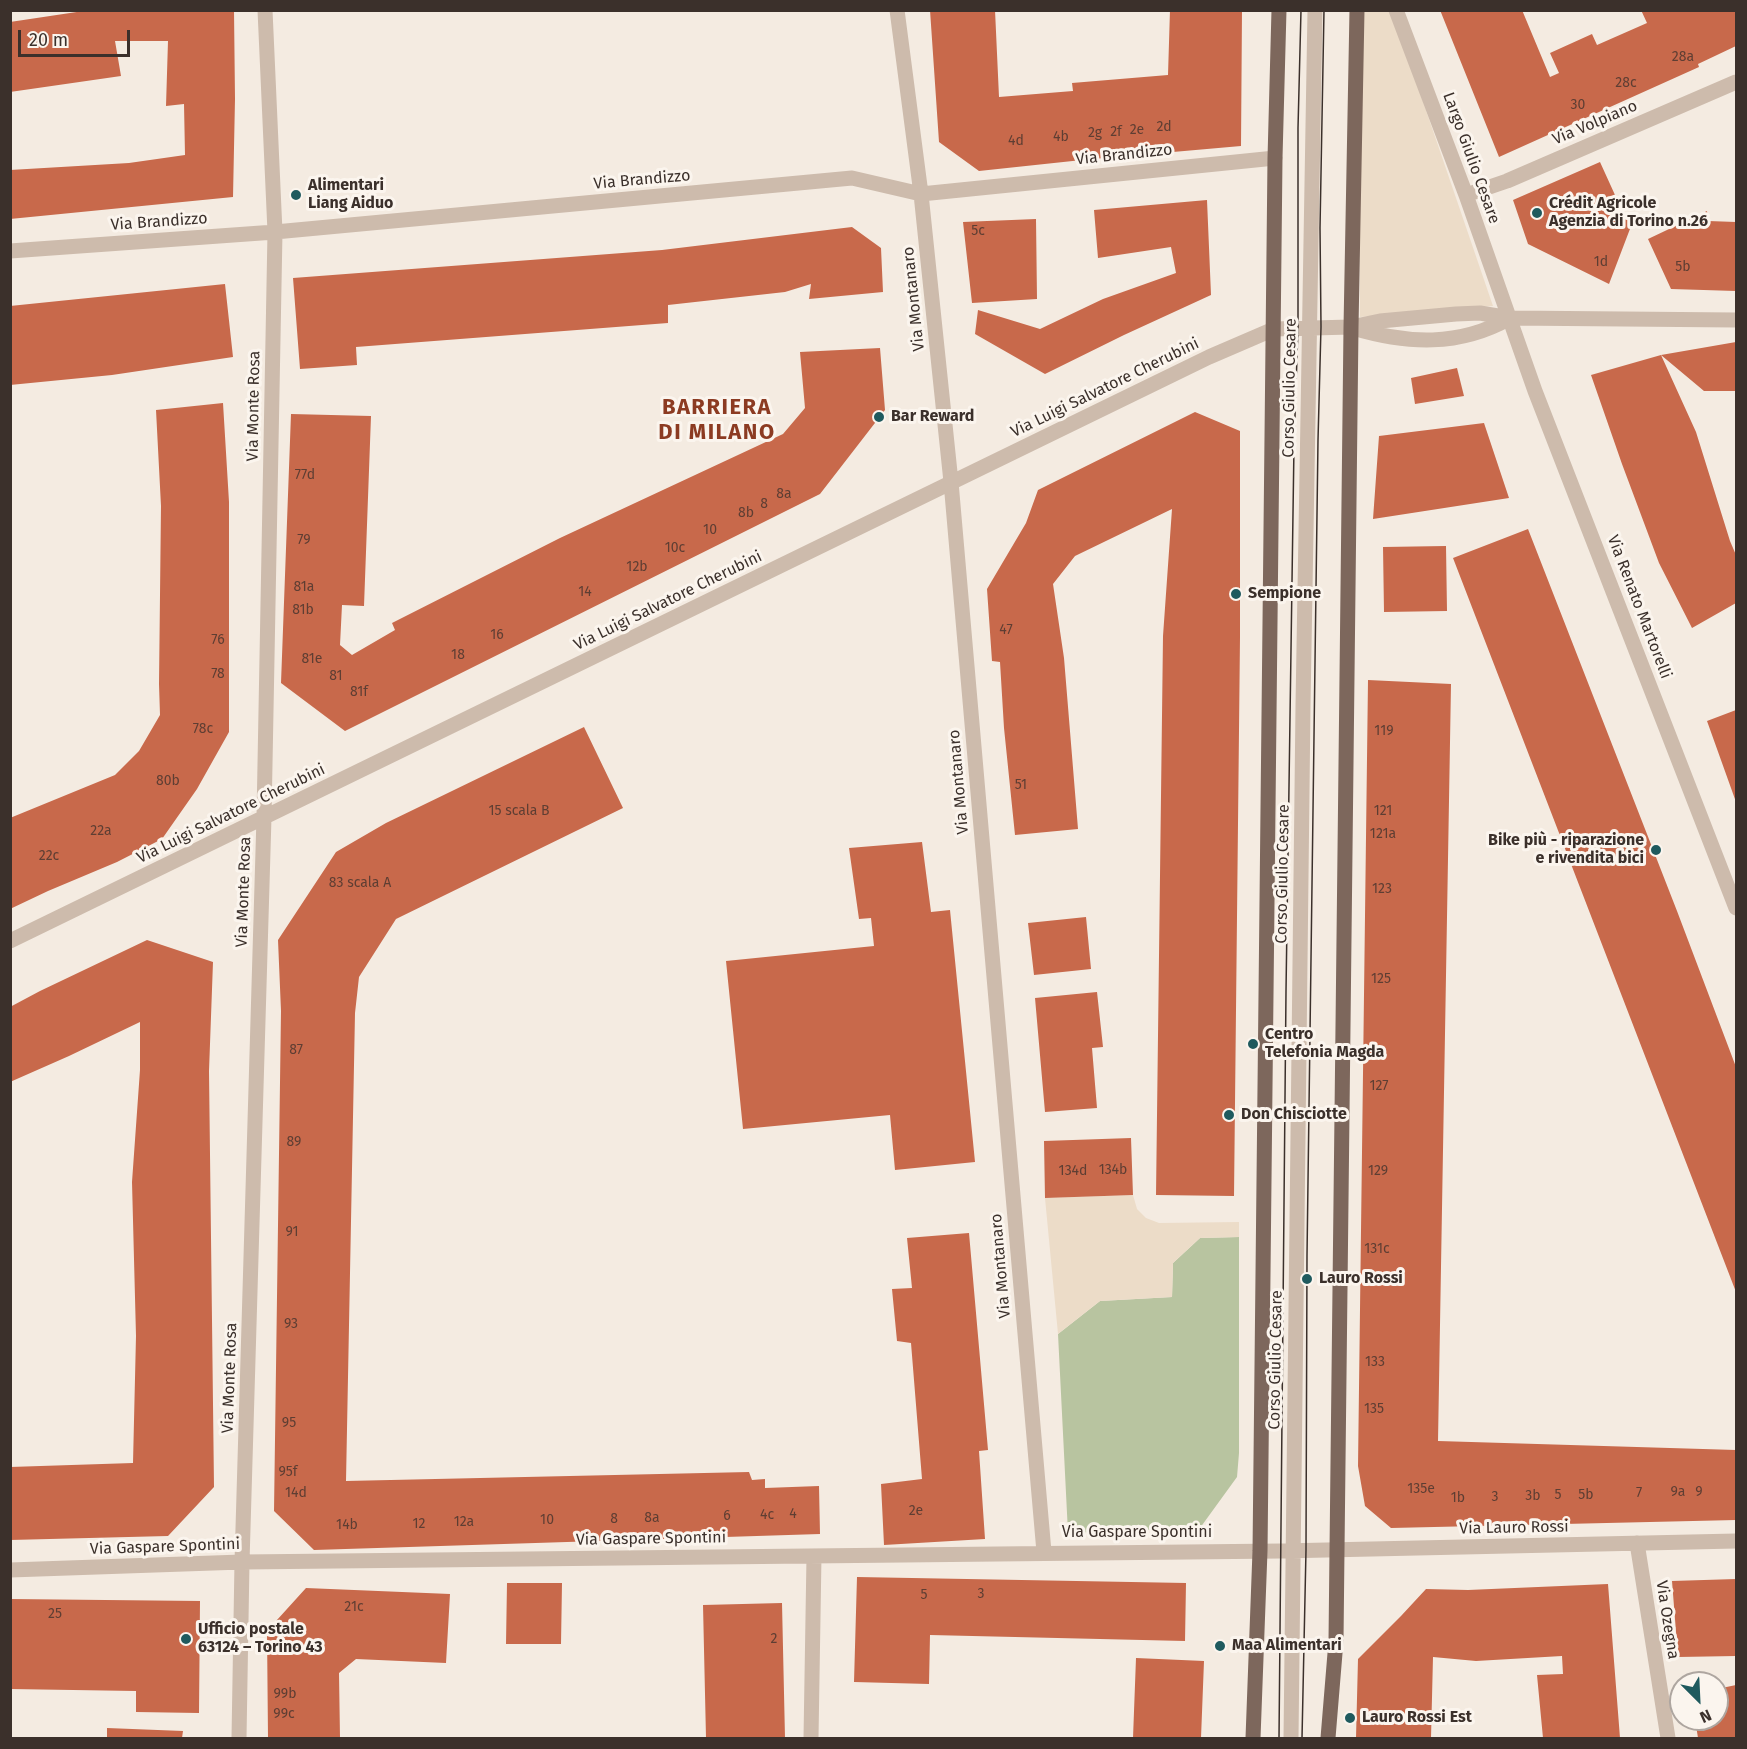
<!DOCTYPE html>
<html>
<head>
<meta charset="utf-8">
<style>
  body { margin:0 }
  #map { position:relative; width:1747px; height:1749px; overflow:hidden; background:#f4ebe1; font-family:"Fira Sans",sans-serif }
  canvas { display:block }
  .frame { position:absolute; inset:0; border:12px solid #3b302b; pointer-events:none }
  .north { position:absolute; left:1669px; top:1671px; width:60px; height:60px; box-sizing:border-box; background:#fbf5ee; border:2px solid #aea6a0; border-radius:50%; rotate:156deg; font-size:16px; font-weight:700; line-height:24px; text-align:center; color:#3b302b }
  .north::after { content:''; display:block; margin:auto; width:21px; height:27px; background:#1f5a5e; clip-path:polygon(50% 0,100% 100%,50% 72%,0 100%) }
  .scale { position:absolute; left:18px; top:30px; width:112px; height:27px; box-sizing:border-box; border:3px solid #3b302b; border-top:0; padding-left:8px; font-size:18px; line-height:21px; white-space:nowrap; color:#3b302b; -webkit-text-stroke:4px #fbf5ee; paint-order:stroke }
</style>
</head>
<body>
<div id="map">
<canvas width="1747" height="1749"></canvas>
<div class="frame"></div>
<div class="north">N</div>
<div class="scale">20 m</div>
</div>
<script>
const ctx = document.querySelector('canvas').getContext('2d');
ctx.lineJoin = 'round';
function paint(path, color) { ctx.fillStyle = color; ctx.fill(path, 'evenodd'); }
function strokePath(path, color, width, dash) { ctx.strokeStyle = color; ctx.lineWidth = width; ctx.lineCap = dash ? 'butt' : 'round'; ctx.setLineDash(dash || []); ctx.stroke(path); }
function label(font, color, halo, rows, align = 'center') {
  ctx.font = font + ' "Fira Sans",sans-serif'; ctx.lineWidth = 6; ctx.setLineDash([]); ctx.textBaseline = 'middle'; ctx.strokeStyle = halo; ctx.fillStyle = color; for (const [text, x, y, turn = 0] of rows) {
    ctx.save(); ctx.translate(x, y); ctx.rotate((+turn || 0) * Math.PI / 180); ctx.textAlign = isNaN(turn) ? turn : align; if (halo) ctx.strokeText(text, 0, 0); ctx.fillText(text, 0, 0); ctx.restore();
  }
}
paint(new Path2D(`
  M 1239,1237 L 1239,1453 L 1237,1477 L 1200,1528 L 1068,1533 L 1058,1334 L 1100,1301 L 1172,1297 L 1173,1263 L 1200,1238 Z`), '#b8c4a0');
paint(new Path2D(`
  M 1360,11 L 1392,11 L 1493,306 L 1360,317 Z
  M 1133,1195 L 1137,1209 L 1146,1218 L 1159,1223 L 1239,1222 L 1239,1237 L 1200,1238 L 1173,1263 L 1172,1297 L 1100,1301 L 1058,1334 L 1045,1198 Z`), '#ecdcc8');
paint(new Path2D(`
  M 90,10 L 234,10 L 235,99 L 233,197 L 10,219 L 10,170 L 129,163 L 185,155 L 184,104 L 166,106 L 168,41 L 115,41 L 121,76 L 10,92 L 10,22 Z
  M 930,10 L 995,10 L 999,97 L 1073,91 L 1072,83 L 1168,75 L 1170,10 L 1242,10 L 1241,146 L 1082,160 L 979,171 L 939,142 Z
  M 1440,10 L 1522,10 L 1550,77 L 1559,73 L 1550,53 L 1592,34 L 1597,45 L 1647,23 L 1641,10 L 1736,10 L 1736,46 L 1698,64 L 1699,67 L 1499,157 Z
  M 1600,162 L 1615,195 L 1600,202 L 1633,221 L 1609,284 L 1528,244 L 1513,200 Z
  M 1207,200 L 1211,295 L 1124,335 L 1045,374 L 975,334 L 978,310 L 1040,329 L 1103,299 L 1176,273 L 1171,247 L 1098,258 L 1094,210 Z
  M 1707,211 L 1708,221 L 1736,222 L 1736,291 L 1671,289 L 1648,239 Z
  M 1036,219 L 1037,299 L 972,303 L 963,222 Z
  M 852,227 L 881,248 L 883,292 L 809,299 L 811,284 L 785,292 L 668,305 L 668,323 L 356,347 L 357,365 L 300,369 L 293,278 L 662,250 Z
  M 225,284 L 233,357 L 112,375 L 10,385 L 10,306 Z
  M 1736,342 L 1736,391 L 1704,391 L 1661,355 L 1696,432 L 1730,541 L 1736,555 L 1736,603 L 1692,628 L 1659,563 L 1622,464 L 1591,375 L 1661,355 Z
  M 880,348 L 885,410 L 820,494 L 345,731 L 281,683 L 291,414 L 371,416 L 364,606 L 342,605 L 340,645 L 352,655 L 395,630 L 392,623 L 560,538 L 783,434 L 805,408 L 800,352 Z
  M 1457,368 L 1464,396 L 1415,404 L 1411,378 Z
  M 223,403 L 229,502 L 229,732 L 197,789 L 162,839 L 117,862 L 48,891 L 10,909 L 10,818 L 115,775 L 139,751 L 160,715 L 159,684 L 161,506 L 156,410 Z
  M 1195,412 L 1240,431 L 1240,637 L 1234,1196 L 1156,1195 L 1163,636 L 1172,509 L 1075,556 L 1053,584 L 1064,658 L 1078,829 L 1015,835 L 1004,728 L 1000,662 L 992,661 L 987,589 L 1026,523 L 1038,490 Z
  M 1484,423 L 1509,498 L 1373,519 L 1379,436 Z
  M 1528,529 L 1677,911 L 1736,1067 L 1736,1292 L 1453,558 Z
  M 1446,546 L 1447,611 L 1384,612 L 1383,547 Z
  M 1368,680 L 1451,684 L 1438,1441 L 1736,1450 L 1736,1520 L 1391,1528 L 1365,1506 L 1358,1466 Z
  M 1736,710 L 1736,802 L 1707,721 Z
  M 584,727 L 623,808 L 396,919 L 359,977 L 355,1013 L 346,1481 L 749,1472 L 752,1480 L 765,1479 L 765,1488 L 819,1486 L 820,1534 L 314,1550 L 274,1511 L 281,1011 L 278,940 L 336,852 L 386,823 Z
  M 922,842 L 931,912 L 950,910 L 975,1162 L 895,1170 L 890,1115 L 743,1129 L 726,961 L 874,946 L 871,918 L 859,919 L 849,848 Z
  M 1086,917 L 1091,969 L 1034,975 L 1028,923 Z
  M 147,940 L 213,962 L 209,1071 L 214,1487 L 168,1536 L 10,1540 L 10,1467 L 133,1463 L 136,1336 L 132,1182 L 140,1070 L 140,1022 L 69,1056 L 10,1082 L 10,1007 L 40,991 Z
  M 1097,992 L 1103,1047 L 1092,1048 L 1097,1108 L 1045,1112 L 1035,998 Z
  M 1131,1138 L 1133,1195 L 1045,1198 L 1044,1141 Z
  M 969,1233 L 988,1450 L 979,1451 L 985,1539 L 884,1545 L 881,1484 L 922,1479 L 911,1343 L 897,1341 L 892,1289 L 912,1288 L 907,1238 Z
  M 857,1577 L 1186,1583 L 1185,1641 L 930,1635 L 929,1684 L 854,1682 Z
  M 1736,1579 L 1736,1656 L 1678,1657 L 1672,1581 Z
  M 507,1583 L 562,1583 L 561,1644 L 506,1644 Z
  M 1608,1584 L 1620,1738 L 1543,1738 L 1537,1675 L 1563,1674 L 1562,1656 L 1476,1661 L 1433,1657 L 1431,1738 L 1356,1738 L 1358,1659 L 1401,1616 L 1426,1589 L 1468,1590 Z
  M 306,1588 L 450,1594 L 446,1663 L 356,1659 L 339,1673 L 340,1738 L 268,1738 L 267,1631 Z
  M 10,1599 L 200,1601 L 199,1713 L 136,1712 L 136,1691 L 10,1689 Z
  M 782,1603 L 785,1738 L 706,1738 L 703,1605 Z
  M 1136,1658 L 1204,1661 L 1201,1738 L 1133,1738 Z
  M 1736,1685 L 1736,1738 L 1698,1738 L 1695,1719 L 1717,1719 L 1717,1689 Z
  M 107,1728 L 183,1731 L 182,1738 L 107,1738 Z`), '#c8694b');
strokePath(new Path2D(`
  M 897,10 L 921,194 L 951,482 L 1044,1552
  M 1396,10 L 1466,195 L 1535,391 L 1736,908
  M 1466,195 L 1507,181 L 1736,82
  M 10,251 L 275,232 L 852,178 L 921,194 L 1275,158
  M 1353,328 C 1407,344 1459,347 1510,318
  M 10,941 L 1209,357 L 1274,329 L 1351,327 L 1380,321 L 1456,314 L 1480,313 L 1510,318 L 1736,320
  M 1637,1543 L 1668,1738
  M 10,1570 L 242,1562 L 1281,1551 L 1736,1541
  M 239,1738 L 242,1562 L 264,817 L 275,232 L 265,10
  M 811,1738 L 814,1556
  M 1291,1738 L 1303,705 L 1315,10`), '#cdbbac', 15);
strokePath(new Path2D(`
  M 1253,1738 L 1260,1551 L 1275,158 L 1279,10
  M 1328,1738 L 1336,1641 L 1337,1550 L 1351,327 L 1357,10`), '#7d675c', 15);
strokePath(new Path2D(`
  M 1279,1738 L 1286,991 L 1294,445 L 1298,328 L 1298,128 L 1301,10
  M 1302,1738 L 1306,1550 L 1307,1255 L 1318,440 L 1321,327 L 1320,228 L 1324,10`), '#3b302b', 1.5);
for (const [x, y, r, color] of [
  [296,195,6,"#1f5a5e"],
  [1537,213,6,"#1f5a5e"],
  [879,417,6,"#1f5a5e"],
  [1236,594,6,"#1f5a5e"],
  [1656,850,6,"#1f5a5e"],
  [1253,1044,6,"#1f5a5e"],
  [1229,1115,6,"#1f5a5e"],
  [1307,1279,6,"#1f5a5e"],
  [186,1639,6,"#1f5a5e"],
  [1220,1646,6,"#1f5a5e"],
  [1350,1718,6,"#1f5a5e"]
]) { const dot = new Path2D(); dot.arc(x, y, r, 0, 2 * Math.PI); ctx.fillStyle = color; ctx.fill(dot); strokePath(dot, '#fbf5ee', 2); }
label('14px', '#5e3e33', null, [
  ["28a",1683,57],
  ["28c",1626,83],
  ["30",1578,105],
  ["2d",1164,127],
  ["2e",1137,130],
  ["2f",1116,132],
  ["2g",1095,133],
  ["4b",1061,137],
  ["4d",1016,141],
  ["5c",978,231],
  ["1d",1601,262],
  ["5b",1683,267],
  ["77d",305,475],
  ["8a",784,494],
  ["8",764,504],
  ["8b",746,513],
  ["10",710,530],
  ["79",304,540],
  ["10c",675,548],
  ["12b",637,567],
  ["81a",304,587],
  ["14",585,592],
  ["81b",303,610],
  ["47",1006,630],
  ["16",497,635],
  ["76",218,640],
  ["18",458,655],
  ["81e",312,659],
  ["78",218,674],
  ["81",336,676],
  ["81f",359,692],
  ["78c",203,729],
  ["119",1384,731],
  ["80b",168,781],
  ["51",1021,785],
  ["15 scala B",519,811],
  ["121",1383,811],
  ["22a",101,831],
  ["121a",1383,834],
  ["22c",49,856],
  ["83 scala A",360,883],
  ["123",1382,889],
  ["125",1381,979],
  ["87",296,1050],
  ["127",1379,1086],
  ["89",294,1142],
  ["134b",1113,1170],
  ["134d",1073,1171],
  ["129",1378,1171],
  ["91",292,1232],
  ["131c",1377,1249],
  ["93",291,1324],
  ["133",1375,1362],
  ["135",1374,1409],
  ["95",289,1423],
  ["95f",288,1472],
  ["135e",1421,1489],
  ["9a",1678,1492],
  ["9",1699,1492],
  ["14d",296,1493],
  ["7",1639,1493],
  ["5",1558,1495],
  ["5b",1586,1495],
  ["3b",1533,1496],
  ["3",1495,1497],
  ["1b",1458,1498],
  ["2e",916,1511],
  ["4",793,1514],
  ["4c",767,1515],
  ["6",727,1516],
  ["8a",652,1518],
  ["8",614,1519],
  ["10",547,1520],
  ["12a",464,1522],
  ["12",419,1524],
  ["14b",347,1525],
  ["3",981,1594],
  ["5",924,1595],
  ["21c",354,1607],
  ["25",55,1614],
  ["2",774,1639],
  ["99b",285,1694],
  ["99c",284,1714]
]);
label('16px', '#3b302b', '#fbf5ee', [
  ["Via Volpiano",1595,123,-23],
  ["Via Brandizzo",1124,155,-6],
  ["Largo Giulio Cesare",1471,158,70],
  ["Via Brandizzo",642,180,-5],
  ["Via Brandizzo",159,222,-4],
  ["Via Montanaro",914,299,-96],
  ["Via Luigi Salvatore Cherubini",1105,388,-26],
  ["Corso Giulio Cesare",1290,388,-89],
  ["Via Monte Rosa",254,406,-89],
  ["Via Luigi Salvatore Cherubini",668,601,-26],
  ["Via Renato Martorelli",1639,607,69],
  ["Via Montanaro",959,782,-95],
  ["Via Luigi Salvatore Cherubini",231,814,-26],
  ["Corso Giulio Cesare",1283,874,-89],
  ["Via Monte Rosa",244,892,-88],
  ["Via Montanaro",1001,1266,-95],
  ["Corso Giulio Cesare",1276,1360,-89],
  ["Via Monte Rosa",230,1378,-88],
  ["Via Lauro Rossi",1514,1528,-1],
  ["Via Gaspare Spontini",1137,1533],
  ["Via Gaspare Spontini",651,1539,-1],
  ["Via Gaspare Spontini",165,1547,-2],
  ["Via Ozegna",1667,1620,81]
]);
label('bold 16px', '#3b302b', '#fbf5ee', [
  ["Alimentari",308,186],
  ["Liang Aiduo",308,204],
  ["Crédit Agricole",1549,204],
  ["Agenzia di Torino n.26",1549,222],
  ["Bar Reward",891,417],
  ["Sempione",1248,594],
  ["Bike più - riparazione",1644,841,"right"],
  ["e rivendita bici",1644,859,"right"],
  ["Centro",1265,1035],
  ["Telefonia Magda",1265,1053],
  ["Don Chisciotte",1241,1115],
  ["Lauro Rossi",1319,1279],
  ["Ufficio postale",198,1630],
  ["63124 – Torino 43",198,1648],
  ["Maa Alimentari",1232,1646],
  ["Lauro Rossi Est",1362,1718]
], 'left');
ctx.letterSpacing = '1.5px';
label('bold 22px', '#8c3b22', '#fbf5ee', [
  ["BARRIERA",717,408],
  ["DI MILANO",717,433]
]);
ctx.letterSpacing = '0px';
</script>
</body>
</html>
